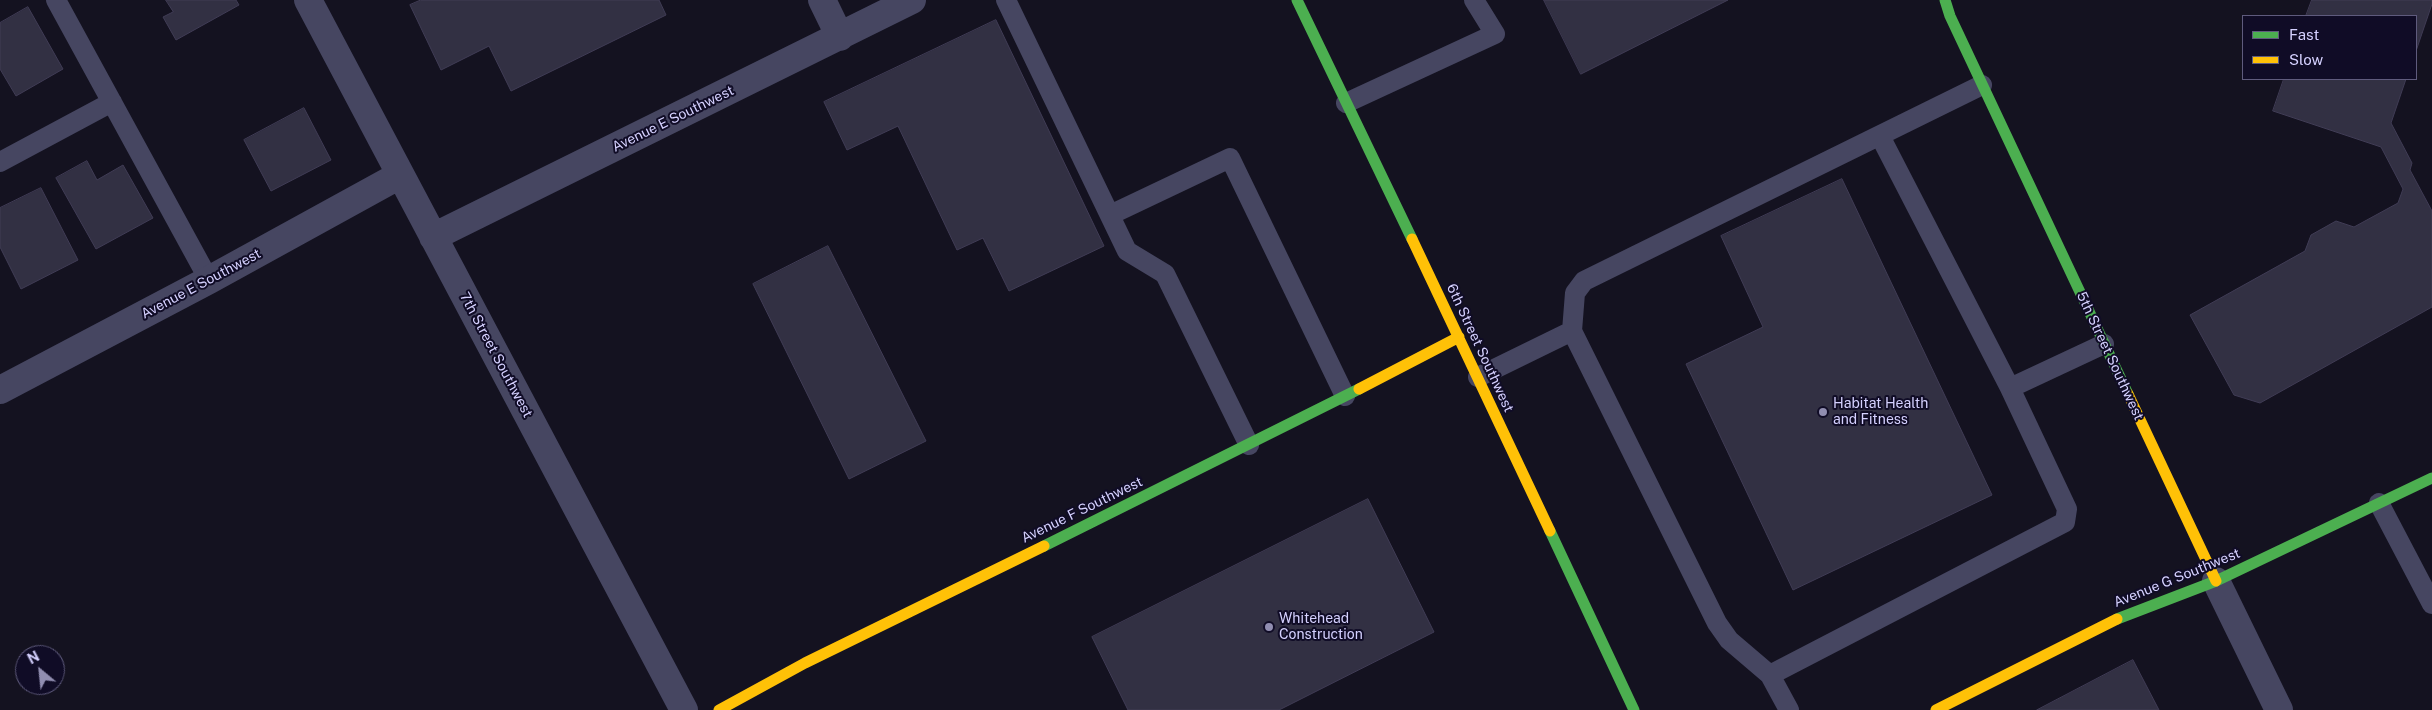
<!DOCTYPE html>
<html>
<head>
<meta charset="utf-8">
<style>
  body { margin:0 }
  #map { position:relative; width:2432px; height:710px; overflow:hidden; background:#141220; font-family:"Public Sans",sans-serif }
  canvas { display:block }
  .legend { position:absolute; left:2242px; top:15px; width:175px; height:65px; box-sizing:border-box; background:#100c26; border:1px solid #5f5b7d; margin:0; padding:6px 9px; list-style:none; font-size:15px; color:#d5d1ff }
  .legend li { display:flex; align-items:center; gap:10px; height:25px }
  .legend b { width:25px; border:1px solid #5f5b7d }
  .north { position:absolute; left:15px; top:645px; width:50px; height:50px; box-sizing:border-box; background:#100c26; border:1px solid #5f5b7d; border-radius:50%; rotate:332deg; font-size:14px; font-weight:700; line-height:20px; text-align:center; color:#d5d1ff }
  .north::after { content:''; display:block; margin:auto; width:18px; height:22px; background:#918eb1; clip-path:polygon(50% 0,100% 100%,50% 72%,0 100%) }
</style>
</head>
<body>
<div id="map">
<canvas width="2432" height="710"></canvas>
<ul class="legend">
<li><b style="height:6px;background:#4caf50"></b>Fast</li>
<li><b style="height:6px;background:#ffc107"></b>Slow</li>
</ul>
<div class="north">N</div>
</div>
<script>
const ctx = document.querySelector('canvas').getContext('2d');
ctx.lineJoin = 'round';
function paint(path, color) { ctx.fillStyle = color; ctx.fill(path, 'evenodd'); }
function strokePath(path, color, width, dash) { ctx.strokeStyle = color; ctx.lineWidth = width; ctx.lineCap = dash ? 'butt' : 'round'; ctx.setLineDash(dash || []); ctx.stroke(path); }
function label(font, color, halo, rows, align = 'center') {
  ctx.font = font + ' "Public Sans",sans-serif'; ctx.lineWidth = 4; ctx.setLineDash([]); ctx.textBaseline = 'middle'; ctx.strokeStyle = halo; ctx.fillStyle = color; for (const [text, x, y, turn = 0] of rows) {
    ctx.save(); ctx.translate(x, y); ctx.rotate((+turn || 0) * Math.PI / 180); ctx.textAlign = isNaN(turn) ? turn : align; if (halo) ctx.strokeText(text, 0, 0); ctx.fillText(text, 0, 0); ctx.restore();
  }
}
const building = new Path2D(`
  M 166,0 L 236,0 L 239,5 L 176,40 L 163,17 L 173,12 Z
  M 421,0 L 659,0 L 666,15 L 511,91 L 489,46 L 441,70 L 410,5 Z
  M 1544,0 L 1728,0 L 1581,74 Z
  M 2312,0 L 2432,0 L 2432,4 L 2416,51 L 2416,16 L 2306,16 Z
  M 28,7 L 63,69 L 16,96 L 0,69 L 0,23 Z
  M 996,20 L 1104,246 L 1009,291 L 983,238 L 957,250 L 898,126 L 847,150 L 824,102 Z
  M 2284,79 L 2406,79 L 2391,123 L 2412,163 L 2410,170 L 2432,211 L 2432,307 L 2260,403 L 2234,395 L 2190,315 L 2305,251 L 2311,235 L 2336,221 L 2354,227 L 2398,203 L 2403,189 L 2381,147 L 2273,111 Z
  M 304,108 L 331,160 L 271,191 L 244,140 Z
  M 87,161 L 97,180 L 123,165 L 153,218 L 96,249 L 56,178 Z
  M 1842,179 L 1992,495 L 1793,590 L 1686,364 L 1763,327 L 1721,236 Z
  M 41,188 L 78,260 L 21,289 L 0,247 L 0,208 Z
  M 828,246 L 926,441 L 849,479 L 753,284 Z
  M 1368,499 L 1434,632 L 1279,710 L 1128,710 L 1092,637 Z
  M 2133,660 L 2159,710 L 2037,710 Z`);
paint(building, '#323043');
strokePath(building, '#403c55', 1);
strokePath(new Path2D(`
  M 56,0 L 209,280
  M 1006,0 L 1127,251 L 1165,274 L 1249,445
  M 1346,103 L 1495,34 L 1474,0
  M 0,162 L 112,102
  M 1110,215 L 1230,158 L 1345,396
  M 1478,377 L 1572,331
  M 2010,388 L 2104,344
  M 2379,503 L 2432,604
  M 1770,675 L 2065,522 L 2067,509 L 2010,388 L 1880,136
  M 1789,710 L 1770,675 L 1729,640 L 1717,623 L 1572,331 L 1575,293 L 1584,281 L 1982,85`), '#464661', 20);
strokePath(new Path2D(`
  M 308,0 L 684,710
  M 822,0 L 840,37
  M 433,237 L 912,0
  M 0,390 L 209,280 L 400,175
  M 2216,581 L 2279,710`), '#464661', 28);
strokePath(new Path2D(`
  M 1297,0 L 1412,239
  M 1945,0 L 1950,16 L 2128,394
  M 1550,531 L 1634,710
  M 1044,546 L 1359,389
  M 2117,619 L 2216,581 L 2432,478`), '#4caf50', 11);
strokePath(new Path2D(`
  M 1412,239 L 1550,531
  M 1359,389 L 1459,337
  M 2128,394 L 2216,581
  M 719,710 L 805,663 L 1044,546
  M 1936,710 L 2117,619`), '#ffc107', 11);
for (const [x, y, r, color] of [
  [1823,412,5,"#918eb1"],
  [1269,627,5,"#918eb1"]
]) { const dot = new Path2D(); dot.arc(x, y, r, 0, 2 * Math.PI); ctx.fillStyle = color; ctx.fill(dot); strokePath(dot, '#100c26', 2); }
label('14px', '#d5d1ff', '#100c26', [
  ["Avenue E Southwest",673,119,-26],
  ["Avenue E Southwest",201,284,-28],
  ["6th Street Southwest",1480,348,65],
  ["7th Street Southwest",496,355,62],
  ["5th Street Southwest",2110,356,65],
  ["Avenue F Southwest",1082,510,-26],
  ["Avenue G Southwest",2177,578,-22]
]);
label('14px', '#d5d1ff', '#100c26', [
  ["Habitat Health",1833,404],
  ["and Fitness",1833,420],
  ["Whitehead",1279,619],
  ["Construction",1279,635]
], 'left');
</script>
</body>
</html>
